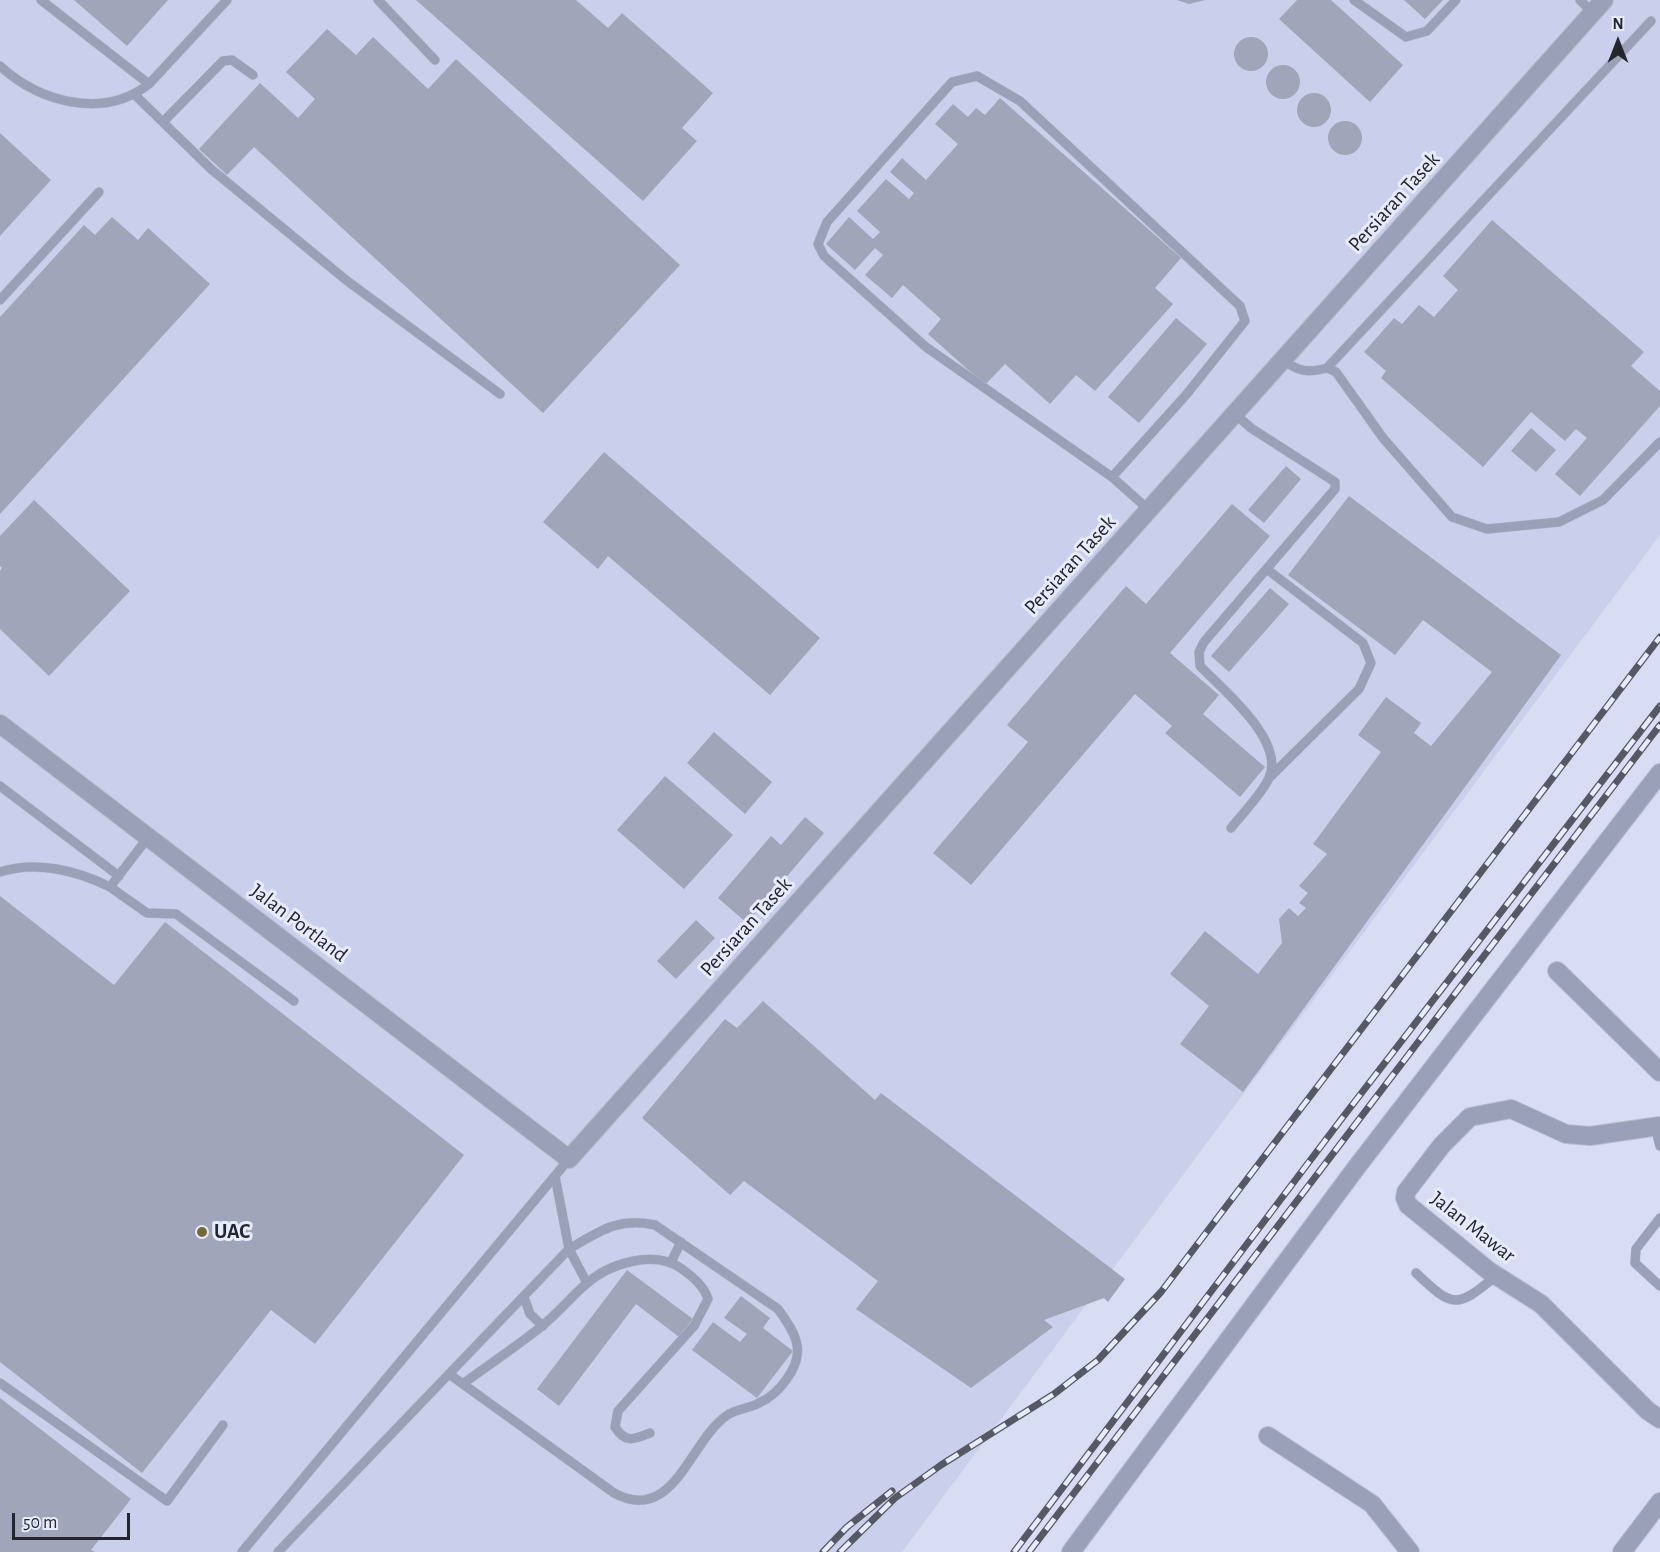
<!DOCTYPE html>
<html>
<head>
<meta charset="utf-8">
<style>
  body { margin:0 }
  #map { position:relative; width:1660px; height:1552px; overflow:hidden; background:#d9ddf3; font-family:"Alegreya Sans",sans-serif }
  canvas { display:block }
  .north { position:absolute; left:1588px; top:12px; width:60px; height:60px; -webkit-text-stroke:4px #e7ebfc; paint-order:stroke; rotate:0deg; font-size:16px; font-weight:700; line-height:24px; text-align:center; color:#24262d }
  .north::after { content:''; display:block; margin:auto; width:21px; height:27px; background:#24262d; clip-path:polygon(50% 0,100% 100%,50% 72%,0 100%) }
  .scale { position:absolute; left:12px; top:1513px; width:118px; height:27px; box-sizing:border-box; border:3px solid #24262d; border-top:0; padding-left:8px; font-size:18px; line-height:21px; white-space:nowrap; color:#24262d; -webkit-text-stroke:4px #e7ebfc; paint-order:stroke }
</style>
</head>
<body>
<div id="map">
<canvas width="1660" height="1552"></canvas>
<div class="north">N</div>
<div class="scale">50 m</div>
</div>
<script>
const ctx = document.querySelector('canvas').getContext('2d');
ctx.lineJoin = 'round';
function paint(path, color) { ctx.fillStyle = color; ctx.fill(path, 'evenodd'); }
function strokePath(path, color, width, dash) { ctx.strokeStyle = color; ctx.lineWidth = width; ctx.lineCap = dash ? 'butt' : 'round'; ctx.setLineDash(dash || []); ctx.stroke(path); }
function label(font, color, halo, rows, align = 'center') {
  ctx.font = font + ' "Alegreya Sans",sans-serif'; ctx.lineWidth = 6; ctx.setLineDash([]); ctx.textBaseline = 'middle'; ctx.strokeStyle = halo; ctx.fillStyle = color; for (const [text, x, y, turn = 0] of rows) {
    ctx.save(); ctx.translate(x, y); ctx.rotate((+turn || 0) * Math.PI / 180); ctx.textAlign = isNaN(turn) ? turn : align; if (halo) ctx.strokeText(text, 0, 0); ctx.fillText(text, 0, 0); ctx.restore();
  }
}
paint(new Path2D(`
  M 0,0 L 1660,0 L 1660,535 L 902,1552 L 0,1552 Z`), '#cad0eb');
paint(new Path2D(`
  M 74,0 L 168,0 L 127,46 Z
  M 416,0 L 576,0 L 608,28 L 622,13 L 713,93 L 682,128 L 697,141 L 643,201 Z
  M 1177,0 L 1205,0 L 1189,4 Z
  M 1297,0 L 1331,0 L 1403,65 L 1370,102 L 1279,19 Z
  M 1404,0 L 1443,0 L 1425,19 Z
  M 327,29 L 356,55 L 373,37 L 428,89 L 456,59 L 680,265 L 543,413 L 254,147 L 227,175 L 199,149 L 260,83 L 298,118 L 315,99 L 286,72 Z
  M1234 54a17 17 0 1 1 34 0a17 17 0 1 1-34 0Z
  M1266 82a17 17 0 1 1 34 0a17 17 0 1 1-34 0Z
  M1297 110a17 17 0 1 1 34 0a17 17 0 1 1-34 0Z
  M 1000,98 L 1181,258 L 1155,288 L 1173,304 L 1095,391 L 1076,375 L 1050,404 L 1005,364 L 985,385 L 928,334 L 941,319 L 903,285 L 892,298 L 865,275 L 883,255 L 875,248 L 855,270 L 826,244 L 849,217 L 873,239 L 880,232 L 857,211 L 886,179 L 909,199 L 914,193 L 890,172 L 902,158 L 926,180 L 958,144 L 935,124 L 953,104 L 968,117 L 976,108 L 985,115 Z
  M1328 138a17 17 0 1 1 34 0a17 17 0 1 1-34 0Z
  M 0,133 L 51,180 L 0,236 Z
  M 112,217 L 138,240 L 148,228 L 210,284 L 0,514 L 0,317 L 84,225 L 95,235 Z
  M 1492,220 L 1644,352 L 1631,366 L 1660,391 L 1660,406 L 1580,496 L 1555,474 L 1587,438 L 1576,429 L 1565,441 L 1531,412 L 1483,467 L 1381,378 L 1386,371 L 1364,352 L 1394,318 L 1402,324 L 1419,305 L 1434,317 L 1458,290 L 1443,276 Z
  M 1176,318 L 1207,344 L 1139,423 L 1108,397 Z
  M 1531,428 L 1556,450 L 1536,472 L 1511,451 Z
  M 604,452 L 820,638 L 770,695 L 608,556 L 598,569 L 543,522 Z
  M 1286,466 L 1301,479 L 1264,523 L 1248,510 Z
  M 1349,496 L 1561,655 L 1243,1092 L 1180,1044 L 1209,1006 L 1170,974 L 1205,931 L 1258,974 L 1282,943 L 1279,919 L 1289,908 L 1298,916 L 1306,908 L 1299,903 L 1308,893 L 1299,886 L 1327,854 L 1313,844 L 1381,752 L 1358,735 L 1386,697 L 1421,723 L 1414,733 L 1431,746 L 1492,672 L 1423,620 L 1395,655 L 1288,575 Z
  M 34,500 L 130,591 L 49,676 L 0,629 L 0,571 L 2,568 L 0,566 L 0,536 Z
  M 1232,504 L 1270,536 L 1170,653 L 1219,695 L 1203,714 L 1265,767 L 1240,797 L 1165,733 L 1172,726 L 1135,694 L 971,885 L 933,853 L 1028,742 L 1007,725 L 1126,586 L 1146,604 Z
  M 1270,588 L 1289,604 L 1229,672 L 1211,656 Z
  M 714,732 L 772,782 L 745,814 L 687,763 Z
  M 665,776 L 733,835 L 684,889 L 617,830 Z
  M 805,817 L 824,833 L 747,923 L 718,898 L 771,836 L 781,845 Z
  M 0,896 L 114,985 L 165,922 L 464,1155 L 315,1344 L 271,1310 L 142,1473 L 0,1362 Z
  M 696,920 L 715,938 L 676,979 L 657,961 Z
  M 763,1001 L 875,1100 L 881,1093 L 1125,1279 L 1108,1302 L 1104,1298 L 1044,1320 L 1053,1327 L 971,1388 L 856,1309 L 878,1281 L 744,1181 L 730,1195 L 642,1118 L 725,1019 L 737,1028 Z
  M 627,1270 L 693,1319 L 679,1337 L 636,1304 L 559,1406 L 537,1389 Z
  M 741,1296 L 770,1318 L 763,1328 L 793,1351 L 757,1398 L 692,1350 L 713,1322 L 740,1342 L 747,1334 L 724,1318 Z
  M 0,1398 L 131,1499 L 91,1550 L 95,1552 L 0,1552 Z`), '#a0a5b9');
const lane = new Path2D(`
  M 41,0 L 149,84
  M 378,0 L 435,60
  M 1354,0 L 1406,37 L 1427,31 L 1456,0
  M 1580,0 L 1593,13
  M 0,66 C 40,102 103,120 149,84 L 227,0
  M 135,95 L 211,169 L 346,280 L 500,394
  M 163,122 L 223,61 L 232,60 L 253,75
  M 0,300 L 99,192
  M 1283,360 C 1299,372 1308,373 1327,368 L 1336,372 L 1383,438 L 1452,517 L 1487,529 L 1559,522 L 1603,500 L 1660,442
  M 1327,368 L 1651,21
  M 1112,477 L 1186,395 L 1245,321 L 1240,306 L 1020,101 L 977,76 L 952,82 L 827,222 L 818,244 L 824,256 L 926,347 L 1112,477 L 1149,510
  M 1268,570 L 1363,643 L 1371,663 L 1359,689 L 1269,778
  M 0,786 L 119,876
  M 1231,828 C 1243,813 1259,797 1268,780 C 1288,742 1223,690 1200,666 L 1199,652 L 1204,642 L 1335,489 L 1335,482 L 1251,428 L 1235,414
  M 0,872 C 36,860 78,871 110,887 L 149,836
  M 110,887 L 147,913 L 176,914 L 294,1001
  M 1655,1127 L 1660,1146
  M 555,1176 L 569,1249 L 587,1283
  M 1660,1218 L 1636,1249 L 1635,1263 L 1660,1286
  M 671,1262 L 681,1242
  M 1416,1273 C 1453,1308 1456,1309 1496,1276
  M 524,1297 L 530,1314 L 543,1326
  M 0,1383 L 167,1501 L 223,1425
  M 464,1383 C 490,1364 517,1346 542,1326 C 558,1313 570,1298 585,1285 C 609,1263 655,1249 682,1269 C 693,1277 704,1286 708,1299 L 694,1326 L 618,1411 L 615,1427 C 625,1443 633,1440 650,1433
  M 242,1552 L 569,1159
  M 278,1552 L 569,1249 C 600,1231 618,1217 655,1225 L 778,1309 C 785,1319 795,1332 797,1345 C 801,1367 778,1395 759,1403 C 750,1408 738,1409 729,1414 C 690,1438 675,1526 614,1493 L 449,1374`);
const street = new Path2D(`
  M 0,724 L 569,1159 L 1604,0
  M 1557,971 L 1660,1072
  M 1660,1126 L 1590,1136 L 1566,1134 L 1511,1109 L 1470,1117 L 1442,1145 L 1406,1192 L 1405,1198 L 1408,1205 L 1489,1271 L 1541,1304 L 1648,1411 L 1660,1419
  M 1268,1436 L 1372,1504 L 1410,1552
  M 1071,1552 L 1356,1168 L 1660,773
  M 1622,1552 L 1660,1502`);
strokePath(lane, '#b8bccf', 10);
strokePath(street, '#b8bccf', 20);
strokePath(lane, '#9aa0b8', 9);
strokePath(street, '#9aa0b8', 18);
const rail = new Path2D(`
  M 823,1552 L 847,1527 L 892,1491
  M 840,1552 L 895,1498 L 941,1465 L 1054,1394 L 1098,1360 L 1161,1292 L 1660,637
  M 1014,1552 L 1343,1117 L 1660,706
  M 1029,1552 L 1660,725`);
strokePath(rail, '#565864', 7);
strokePath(rail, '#e7ebfc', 4.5, [14]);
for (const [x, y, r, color] of [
  [202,1232,6,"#756936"]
]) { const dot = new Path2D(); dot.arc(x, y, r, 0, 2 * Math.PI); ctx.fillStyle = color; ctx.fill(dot); strokePath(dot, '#e7ebfc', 2); }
label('21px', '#24262d', '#e7ebfc', [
  ["Persiaran Tasek",1394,202,-48],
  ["Persiaran Tasek",1070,565,-48],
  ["Jalan Portland",299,923,37],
  ["Persiaran Tasek",746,927,-48],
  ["Jalan Mawar",1473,1227,38]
]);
label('bold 21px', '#24262d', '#e7ebfc', [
  ["UAC",214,1232]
], 'left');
</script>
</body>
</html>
